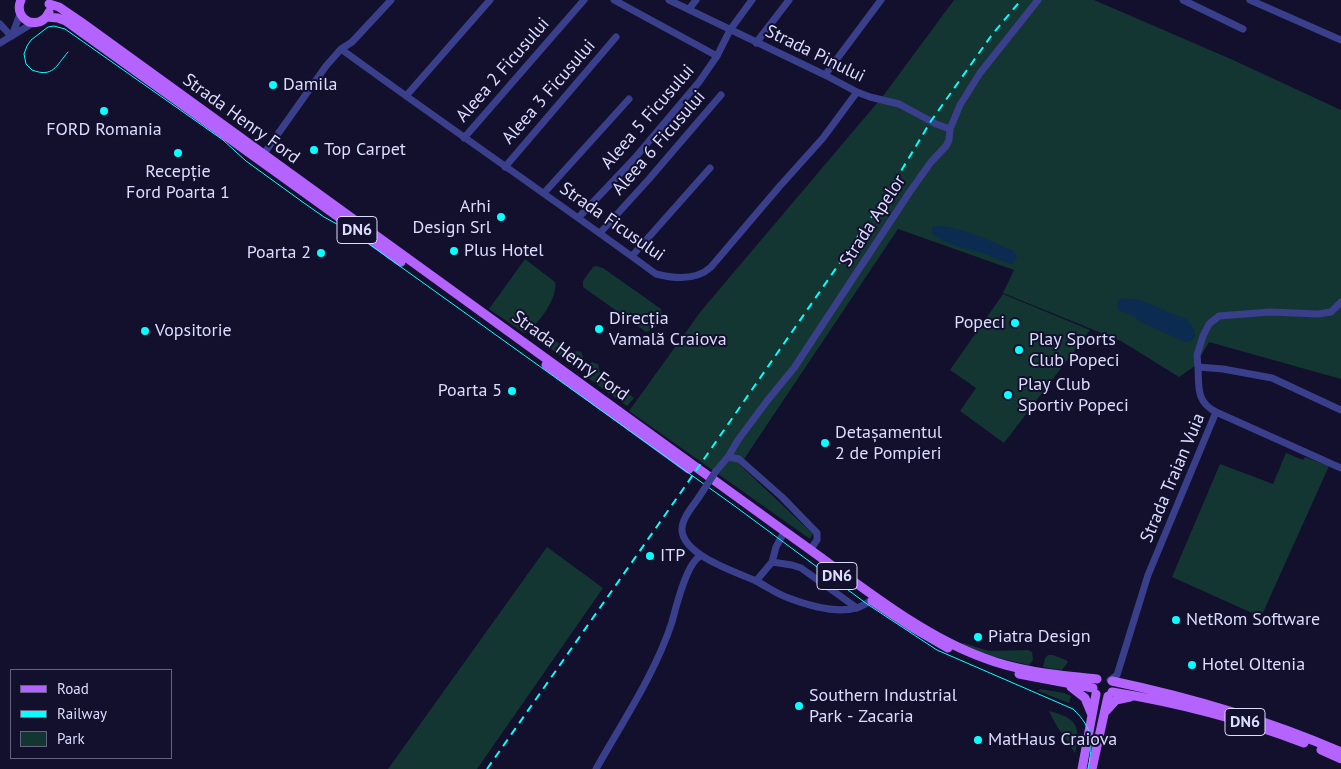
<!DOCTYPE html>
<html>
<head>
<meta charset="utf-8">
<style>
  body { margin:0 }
  #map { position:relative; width:1341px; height:769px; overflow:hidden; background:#12102c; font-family:"PT Sans",sans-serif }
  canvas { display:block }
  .legend { position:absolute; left:10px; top:669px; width:162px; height:90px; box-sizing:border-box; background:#12102c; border:1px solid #636280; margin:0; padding:6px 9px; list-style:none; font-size:15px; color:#dcdcff }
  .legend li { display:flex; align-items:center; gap:10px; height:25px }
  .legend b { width:25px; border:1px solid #636280 }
</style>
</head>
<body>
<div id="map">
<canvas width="1341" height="769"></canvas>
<ul class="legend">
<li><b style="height:6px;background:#b563ff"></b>Road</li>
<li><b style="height:6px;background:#08ffff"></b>Railway</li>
<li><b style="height:14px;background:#133632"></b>Park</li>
</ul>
</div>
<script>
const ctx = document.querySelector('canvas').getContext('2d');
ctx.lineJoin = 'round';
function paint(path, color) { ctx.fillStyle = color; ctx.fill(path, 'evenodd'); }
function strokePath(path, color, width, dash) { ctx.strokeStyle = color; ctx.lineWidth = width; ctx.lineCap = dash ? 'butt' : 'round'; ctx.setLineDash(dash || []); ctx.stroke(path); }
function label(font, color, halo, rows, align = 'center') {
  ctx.font = font + ' "PT Sans",sans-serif'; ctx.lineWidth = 4; ctx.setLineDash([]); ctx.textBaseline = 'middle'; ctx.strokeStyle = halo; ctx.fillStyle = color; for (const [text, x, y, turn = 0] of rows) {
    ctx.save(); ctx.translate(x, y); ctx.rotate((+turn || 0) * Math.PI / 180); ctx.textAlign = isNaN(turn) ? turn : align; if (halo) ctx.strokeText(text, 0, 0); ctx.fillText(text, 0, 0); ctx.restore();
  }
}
paint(new Path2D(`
  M 954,0 L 1094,0 L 1233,60 L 1341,110 L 1341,379 L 1209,342 L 1195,366 L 1179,377 L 1121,341 L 1003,293 L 1014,270 L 898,229 L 740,465 L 813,534 L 810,539 L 629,411 L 701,311 L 883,96 Z
  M 525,259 L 555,282 C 559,296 537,328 524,333 L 489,309 Z
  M 596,266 L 603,268 L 661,309 L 662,318 L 655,328 L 646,332 L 583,287 L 583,281 L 593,267 Z
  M 1003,294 L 1090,330 L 1004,443 L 960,411 L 976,388 L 950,370 Z
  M 549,336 L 571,353 L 577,351 L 581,352 L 583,357 L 582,361 L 574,366 L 547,346 Z
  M 592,362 L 598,364 L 600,373 L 634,398 L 627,406 L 588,378 L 589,376 L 586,373 C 586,369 588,365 592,362 Z
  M 1286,453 L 1303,460 L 1305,457 L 1329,466 L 1261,617 L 1172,577 L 1220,464 L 1273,484 Z
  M 547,547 L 603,588 L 477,769 L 388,769 Z
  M 963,643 L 989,651 L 1028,650 L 1032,652 L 1033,660 L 1029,665 L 986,655 L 961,645 Z
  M 1048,655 L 1053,655 L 1066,660 L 1068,662 L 1062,670 L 1043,667 L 1045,658 Z
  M 1040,689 L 1064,693 L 1071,696 L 1069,703 L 1038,691 Z
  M 1049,711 C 1077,718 1081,726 1075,753 C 1066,739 1056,727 1049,711 Z`), '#133632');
paint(new Path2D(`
  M 933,226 C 960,225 989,241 1014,251 L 1017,258 L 1013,264 C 1003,263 999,259 990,256 C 971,248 946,247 931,232 Z
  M 1121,298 L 1140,300 L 1168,312 L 1187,319 L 1194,329 L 1195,336 L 1191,341 L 1185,342 L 1141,322 L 1132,315 L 1117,310 L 1117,304 Z`), '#0b2b50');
strokePath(new Path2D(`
  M 614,0 L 717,56
  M 669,0 L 825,75 L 857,92 L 870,97 L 899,104 L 936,124 L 950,129
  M 1183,0 L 1243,29
  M 1250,0 L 1341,40
  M 689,9 L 696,0
  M 0,24 L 11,36
  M 12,36 L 20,14
  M 0,43 L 33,23
  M 756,43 L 789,0
  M 341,49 C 445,125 552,198 656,274 C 675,279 696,281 711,267 L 779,187 L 823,138 L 857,92
  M 825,75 L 881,0
  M 406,96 L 490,0
  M 464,138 L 584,0
  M 263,155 L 326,66 L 341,49 L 352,42 L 391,0
  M 505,167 L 616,37
  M 544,193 L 629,99
  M 579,217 L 634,159 L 699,82 L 717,56 L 730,30 L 752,0
  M 600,233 L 649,179 L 721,95
  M 632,256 L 710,168
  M 1198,367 L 1197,355 L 1203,336 L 1209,324 L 1219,316 L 1270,312 L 1318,314 L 1331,312 L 1341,302
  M 1216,412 C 1196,402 1199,387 1198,367 L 1223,369 L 1272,378 L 1341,410
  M 728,457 L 739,459 L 782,497 L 817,533 L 817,540 L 810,550
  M 716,471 L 728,457 L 738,440 L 767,401 L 794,368 L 909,193 L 931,162 L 946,146 L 949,140 L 950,129 L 960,105 L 980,73 L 1038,0
  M 699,497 C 693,506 681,519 682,531 C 685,556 736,572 756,581 C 766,586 775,593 786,597 C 809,606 851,619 871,600
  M 772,562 L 792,565 L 801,568 L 857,608
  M 756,581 L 772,562 L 776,547 L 782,536
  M 1110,680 L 1117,675 L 1148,575 L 1216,412 L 1341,468
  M 596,769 C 623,721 655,674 672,622 C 676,607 687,561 701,556`), '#3a3f8c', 7);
strokePath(new Path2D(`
  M 21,0 C 17,9 20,17 29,22 C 38,24 45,21 49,12
  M 49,4 L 59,7 L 81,22 L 798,541 C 856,582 918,634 984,658 C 1020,672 1059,675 1097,679
  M 47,17 L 58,18 L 66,21 L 401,262
  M 546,365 L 689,469
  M 872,601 L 910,626 L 948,648
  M 1019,674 L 1093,688
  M 1112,681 C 1193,698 1265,719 1341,752
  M 1071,687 L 1085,698 L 1092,715
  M 1112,692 C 1180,703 1239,718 1304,743
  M 1106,711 L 1116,700 L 1130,697
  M 1321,750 L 1341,759
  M 1082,769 L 1096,694
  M 1092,769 L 1108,696`), '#b563ff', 9);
strokePath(new Path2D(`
  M 68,52 C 56,66 53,78 32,70 L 26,64 L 24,54 L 27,46 L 31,40 L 48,27 L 54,26 L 65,29 L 223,140 L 246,161 L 304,203 L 324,217 L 355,234 L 736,507 L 867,604 L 937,650 L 1073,709 C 1094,729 1093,743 1088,769`), '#08ffff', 1);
strokePath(new Path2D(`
  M 487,769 L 686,485 L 886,196 L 931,121 L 991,36 L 1021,0`), '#08ffff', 2, [8, 6]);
strokePath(new Path2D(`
  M 699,497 L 716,471`), '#3a3f8c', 7);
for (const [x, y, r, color] of [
  [273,85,5,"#08ffff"],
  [104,111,5,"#08ffff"],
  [314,150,5,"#08ffff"],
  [178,153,5,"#08ffff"],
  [501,217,5,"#08ffff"],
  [454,251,5,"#08ffff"],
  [321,253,5,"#08ffff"],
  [1015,323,5,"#08ffff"],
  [599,329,5,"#08ffff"],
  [145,331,5,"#08ffff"],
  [1019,350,5,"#08ffff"],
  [512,391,5,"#08ffff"],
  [1008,395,5,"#08ffff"],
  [825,443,5,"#08ffff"],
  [650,556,5,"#08ffff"],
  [1176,620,5,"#08ffff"],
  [978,637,5,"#08ffff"],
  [1192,665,5,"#08ffff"],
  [799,706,5,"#08ffff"],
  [978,740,5,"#08ffff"]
]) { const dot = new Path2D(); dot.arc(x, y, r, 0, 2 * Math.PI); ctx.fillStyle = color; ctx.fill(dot); strokePath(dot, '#12102c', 2); }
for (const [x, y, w] of [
  [357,230,40],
  [837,576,40],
  [1245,722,40]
]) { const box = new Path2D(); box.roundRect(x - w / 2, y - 13.5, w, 27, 4); ctx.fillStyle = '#12102c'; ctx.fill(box); strokePath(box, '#dcdcff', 1); }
label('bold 16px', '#dcdcff', null, [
  ["DN6",357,230],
  ["DN6",837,576],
  ["DN6",1245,722]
]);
label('18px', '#dcdcff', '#12102c', [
  ["Strada Pinului",815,54,26],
  ["Aleea 2 Ficusului",503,70,-49],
  ["Aleea 3 Ficusului",549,92,-49],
  ["Aleea 5 Ficusului",648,117,-49],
  ["Strada Henry Ford",241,119,36],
  ["Aleea 6 Ficusului",659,143,-49],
  ["Strada Apelor",873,221,-57],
  ["Strada Ficusului",612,222,35],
  ["Strada Henry Ford",570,356,36],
  ["Strada Traian Vuia",1173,478,-67]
]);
label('18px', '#dcdcff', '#12102c', [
  ["Damila",283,85],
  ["FORD Romania",104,130,"center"],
  ["Top Carpet",324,150],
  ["Recepție",178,172,"center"],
  ["Ford Poarta 1",178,193,"center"],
  ["Arhi",491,207,"right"],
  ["Design Srl",491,228,"right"],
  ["Plus Hotel",464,251],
  ["Poarta 2",311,253,"right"],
  ["Direcția",609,319],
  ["Vamală Craiova",609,340],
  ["Popeci",1005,323,"right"],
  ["Vopsitorie",155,331],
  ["Play Sports",1029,340],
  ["Club Popeci",1029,361],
  ["Play Club",1018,385],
  ["Sportiv Popeci",1018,406],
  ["Poarta 5",502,391,"right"],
  ["Detașamentul",835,433],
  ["2 de Pompieri",835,454],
  ["ITP",660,556],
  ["NetRom Software",1186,620],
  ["Piatra Design",988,637],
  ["Hotel Oltenia",1202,665],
  ["Southern Industrial",809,696],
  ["Park - Zacaria",809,717],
  ["MatHaus Craiova",988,740]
], 'left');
</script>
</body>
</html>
